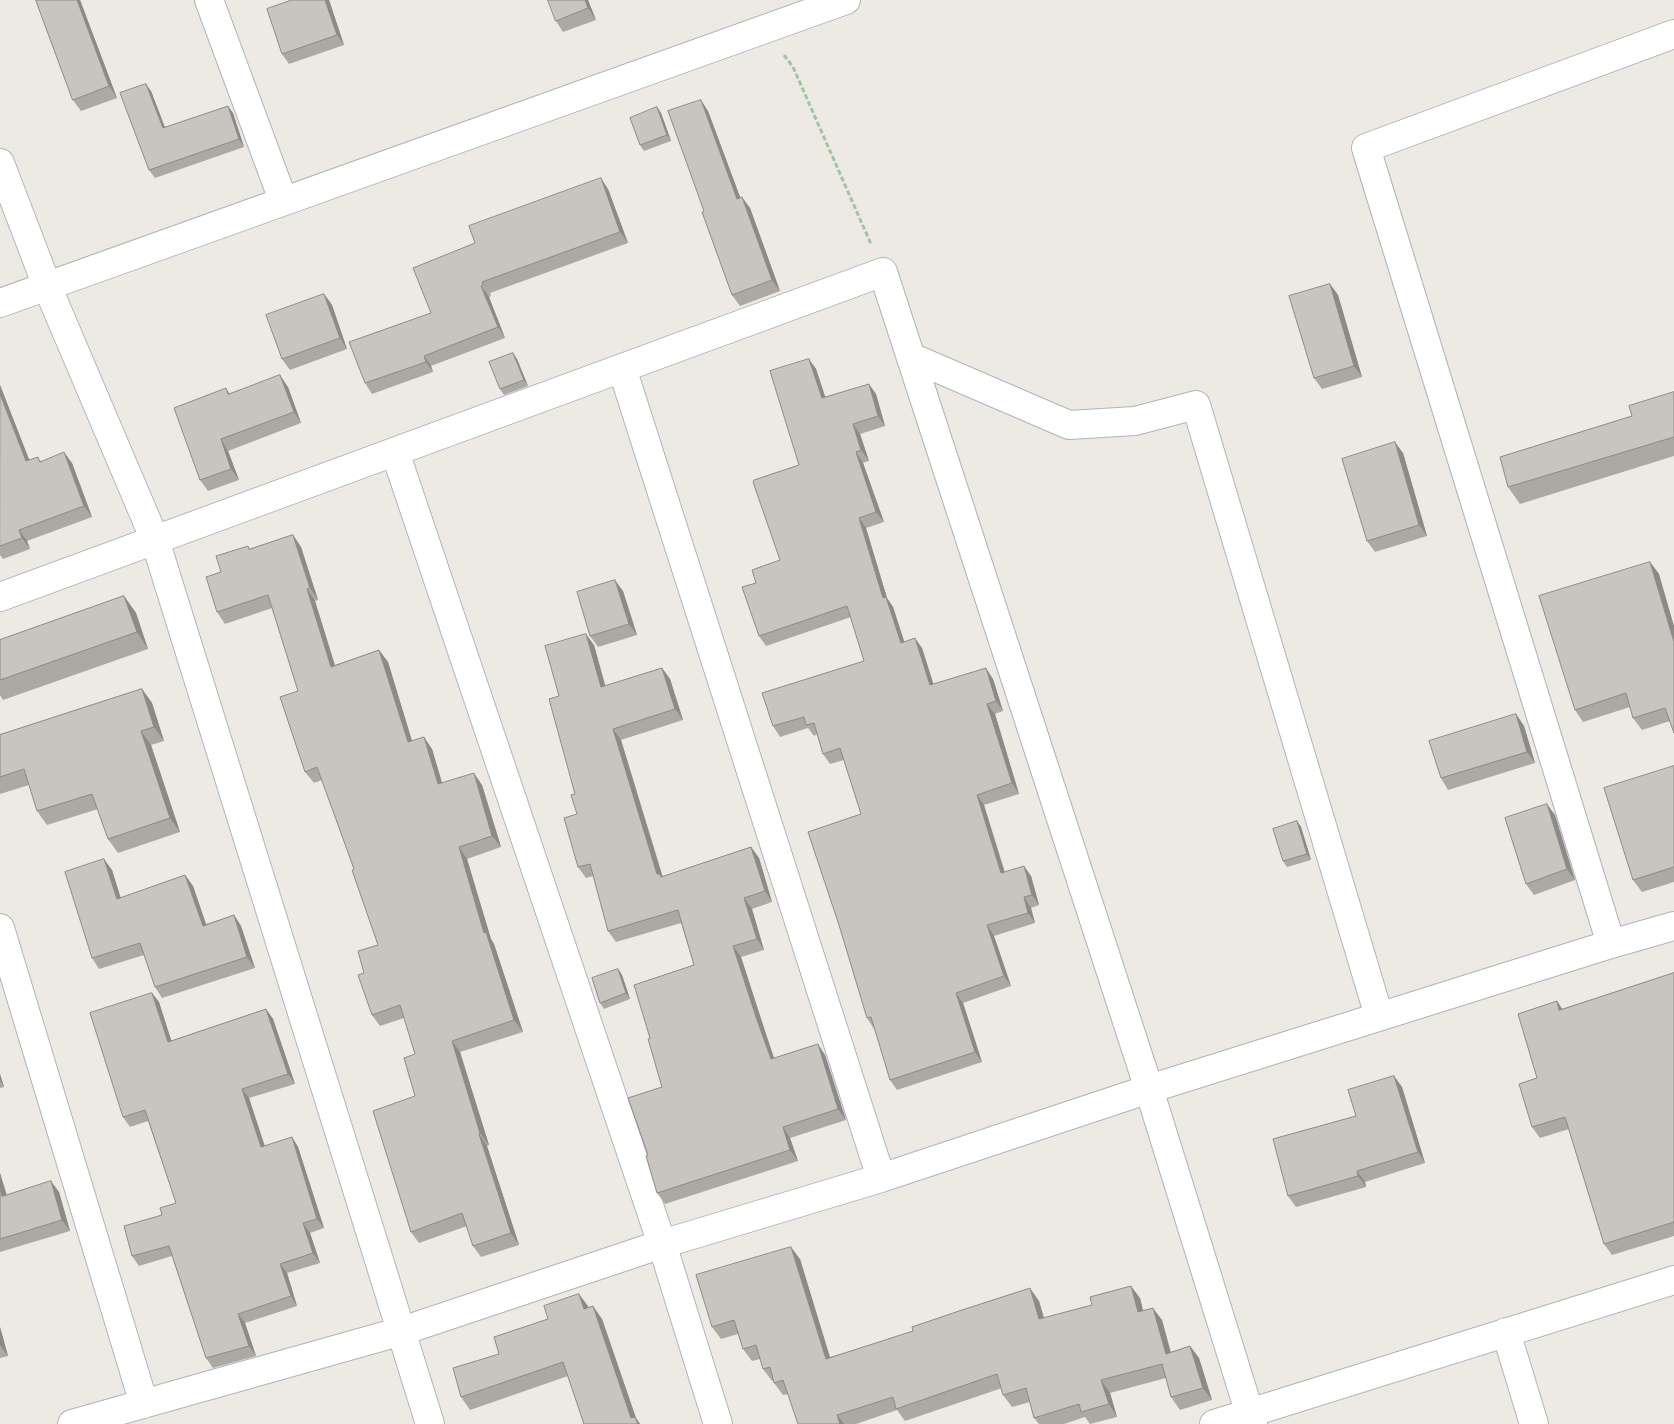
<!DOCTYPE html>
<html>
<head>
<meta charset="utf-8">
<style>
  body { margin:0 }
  canvas { display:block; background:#edeae3 }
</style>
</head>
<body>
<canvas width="1674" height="1424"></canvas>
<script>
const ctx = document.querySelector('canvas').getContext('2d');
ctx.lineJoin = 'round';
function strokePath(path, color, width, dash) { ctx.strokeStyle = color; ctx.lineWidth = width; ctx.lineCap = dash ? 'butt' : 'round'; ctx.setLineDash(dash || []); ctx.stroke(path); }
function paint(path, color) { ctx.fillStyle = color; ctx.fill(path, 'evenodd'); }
const street = new Path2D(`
  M 209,0 L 283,200
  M 0,163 L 47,286 L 155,540 L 430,1424
  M 0,303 L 846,0
  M 911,357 L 1069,425 L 1135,421 L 1196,405 L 1379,1016
  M 622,368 L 881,1178
  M 395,452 L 662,1244 L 718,1424
  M 0,597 L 883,272 L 1149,1089 L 1253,1424
  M 0,928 L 144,1404
  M 1611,944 L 1366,148 L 1674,34
  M 1506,1332 L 1534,1424
  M 72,1424 L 402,1331 L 662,1244 L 881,1178 L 1149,1089 L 1611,944 L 1674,926
  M 1214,1424 L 1674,1280`);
strokePath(street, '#b0b4b8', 30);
strokePath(new Path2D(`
  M 784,55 L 793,67 L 871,244`), '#9bc7a2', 3, [5, 2.5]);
strokePath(street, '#fff', 28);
paint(new Path2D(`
  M 36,0 L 80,0 L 117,98 L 81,111 L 73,100 Z
  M 329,0 L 344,45 L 289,64 L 282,54 Z
  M 588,0 L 596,20 L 563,32 L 556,21 Z
  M 151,91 L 165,127 L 233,113 L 244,147 L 155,178 L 149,170 Z
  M 657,107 L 661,113 L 671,141 L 644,151 L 640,145 Z
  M 708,111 L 740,198 L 750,208 L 780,291 L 740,306 L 732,295 L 704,211 Z
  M 608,189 L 628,243 L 490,293 L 491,296 L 489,297 L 505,338 L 431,366 L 433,372 L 372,394 L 365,383 L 431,313 Z
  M 1330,284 L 1338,295 L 1362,377 L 1322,389 L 1314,378 Z
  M 324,294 L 332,305 L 347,349 L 290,370 L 282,359 Z
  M 513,353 L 517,359 L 528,386 L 504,395 L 500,389 Z
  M 809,359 L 816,369 L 825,397 L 876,394 L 885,426 L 860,434 L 869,461 L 863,463 L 884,522 L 866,528 L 887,598 L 893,607 L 904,642 L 922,648 L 933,684 L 993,679 L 1003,711 L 995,714 L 1019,794 L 984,805 L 1005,872 L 1031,876 L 1039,905 L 1031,908 L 1035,923 L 994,936 L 1011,986 L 963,1003 L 982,1062 L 897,1090 L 890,1080 L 875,1028 L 874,1029 L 867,1018 L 861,814 L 844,760 L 830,764 L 823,754 L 817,734 L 814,736 L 808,728 L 780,737 L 773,726 L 864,661 L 851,617 L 766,646 L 759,636 L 756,583 L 780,560 L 799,465 Z
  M 0,385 L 29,460 L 72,463 L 92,517 L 27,541 L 30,549 L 3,559 L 0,555 Z
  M 288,387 L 301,423 L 228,451 L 239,480 L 208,491 L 200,480 L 226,388 L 230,394 Z
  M 1674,392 L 1674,456 L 1520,504 L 1508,487 Z
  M 1403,453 L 1427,536 L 1375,552 L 1367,541 Z
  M 293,535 L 301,547 L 318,600 L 315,601 L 335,665 L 379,650 L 388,662 L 412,741 L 432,749 L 442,783 L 482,785 L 501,847 L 467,859 L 491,939 L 494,944 L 523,1032 L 460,1052 L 489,1145 L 487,1146 L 519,1245 L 481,1257 L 473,1246 L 467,1226 L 419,1243 L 411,1232 L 415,1096 L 415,1054 L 404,1018 L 380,1026 L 372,1015 L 364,973 L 378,945 L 354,869 L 322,780 L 314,783 L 305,772 L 298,691 L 272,608 L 225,624 L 217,612 L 221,572 L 250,549 Z
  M 1650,562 L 1659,574 L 1670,721 L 1642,730 L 1633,718 L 1630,707 L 1583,722 L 1575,710 Z
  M 623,591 L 637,635 L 598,647 L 590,636 Z
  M 124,596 L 136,613 L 148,649 L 3,700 L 0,695 L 0,640 Z
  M 594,645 L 605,686 L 662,668 L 670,679 L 683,720 L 621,740 L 663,877 L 751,847 L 759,858 L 772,902 L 752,909 L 764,950 L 741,957 L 764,1028 L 774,1058 L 825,1055 L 846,1120 L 790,1138 L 798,1161 L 665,1204 L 657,1193 L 648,1155 L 662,1087 L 650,1038 L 694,965 L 681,923 L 616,942 L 608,931 L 593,876 L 586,878 L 578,867 L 577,814 L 575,794 L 559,696 Z
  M 142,689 L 152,703 L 164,741 L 151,745 L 180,832 L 118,853 L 108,839 L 98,809 L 47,825 L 37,811 L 29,785 L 0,794 L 0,735 Z
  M 1516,714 L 1524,726 L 1535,763 L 1448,790 L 1441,778 Z
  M 1674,766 L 1674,882 L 1642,892 L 1633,880 Z
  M 1555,815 L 1575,880 L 1534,895 L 1526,884 Z
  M 1297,821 L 1301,827 L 1311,860 L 1287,867 L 1283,861 Z
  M 112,870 L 121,898 L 185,875 L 193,886 L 206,924 L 234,915 L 241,926 L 255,968 L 162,998 L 155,987 L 144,955 L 99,969 L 92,958 Z
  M 618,969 L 622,975 L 630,999 L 604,1009 L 600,1003 Z
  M 1674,973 L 1674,1236 L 1612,1255 L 1604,1244 L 1569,1129 L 1540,1138 L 1532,1127 L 1537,1078 L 1557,1001 L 1562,1009 Z
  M 152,993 L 159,1002 L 171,1041 L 266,1009 L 273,1019 L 295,1084 L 249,1098 L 265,1146 L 292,1137 L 298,1147 L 324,1228 L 310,1233 L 320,1263 L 287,1273 L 297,1306 L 245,1323 L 256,1356 L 213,1368 L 206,1358 L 172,1256 L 139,1266 L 132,1256 L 162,1215 L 176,1203 L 148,1121 L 130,1127 L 123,1117 Z
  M 0,1074 L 4,1087 L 0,1088 Z
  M 1394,1076 L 1402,1087 L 1425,1163 L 1365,1182 L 1366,1187 L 1296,1207 L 1288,1196 L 1356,1116 Z
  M 0,1173 L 7,1195 L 59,1192 L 70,1231 L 0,1252 Z
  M 800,1259 L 830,1357 L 1039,1301 L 1044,1318 L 1140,1298 L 1143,1310 L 1162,1320 L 1171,1352 L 1190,1346 L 1199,1358 L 1212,1400 L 1180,1410 L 1171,1397 L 1166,1378 L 1110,1393 L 1117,1417 L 1090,1424 L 1085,1417 L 1064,1424 L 1039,1424 L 1034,1418 L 1030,1402 L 1012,1407 L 1003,1395 L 1002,1388 L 905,1421 L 897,1410 L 856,1424 L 798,1424 L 788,1394 L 783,1395 L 774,1383 L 774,1381 L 772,1381 L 763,1369 L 760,1359 L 752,1361 L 743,1349 L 738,1334 L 721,1339 L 712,1327 Z
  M 588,1306 L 588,1308 L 602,1319 L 636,1418 L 640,1424 L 584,1424 L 568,1376 L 470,1410 L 461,1397 Z
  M 0,1327 L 8,1356 L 0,1358 Z`), '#aca9a5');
paint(new Path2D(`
  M 77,0 L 80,0 L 117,98 L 109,86 Z
  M 325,0 L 329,0 L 344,45 L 337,35 Z
  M 585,0 L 588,0 L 596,20 L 588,8 Z
  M 146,84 L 151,91 L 168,136 L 163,128 Z
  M 701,100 L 708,111 L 745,210 L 737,199 Z
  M 228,106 L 233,113 L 244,147 L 239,139 Z
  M 657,107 L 661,113 L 671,141 L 667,135 Z
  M 601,178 L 608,189 L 628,243 L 620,232 Z
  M 742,197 L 750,208 L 780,291 L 772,280 Z
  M 1330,284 L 1338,295 L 1362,377 L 1354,366 Z
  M 481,286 L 489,297 L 505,338 L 498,327 Z
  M 324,294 L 332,305 L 347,349 L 340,338 Z
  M 513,353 L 517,359 L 528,386 L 524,380 Z
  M 424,356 L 431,366 L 433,372 L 426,362 Z
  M 809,359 L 816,369 L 829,408 L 822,398 Z
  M 280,375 L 288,387 L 301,423 L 294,412 Z
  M 869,384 L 876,394 L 885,426 L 878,416 Z
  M 0,385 L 34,472 L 26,461 L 0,394 Z
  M 853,424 L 860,434 L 869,461 L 861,450 Z
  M 221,439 L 228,451 L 239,480 L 231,469 Z
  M 1395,442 L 1403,453 L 1427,536 L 1419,525 Z
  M 64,452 L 72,463 L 92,517 L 84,506 Z
  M 856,452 L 863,463 L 884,522 L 876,512 Z
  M 859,518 L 866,528 L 887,598 L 893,607 L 908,653 L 901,643 L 883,598 Z
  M 19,530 L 27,541 L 30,549 L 22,538 Z
  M 293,535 L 301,547 L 318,600 L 310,588 Z
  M 1650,562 L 1659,574 L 1674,626 L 1674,642 Z
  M 615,580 L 623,591 L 637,635 L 629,624 Z
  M 307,589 L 315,601 L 339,679 L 331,667 Z
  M 124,596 L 136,613 L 148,649 L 137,632 Z
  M 586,634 L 594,645 L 609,699 L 601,687 Z
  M 915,638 L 922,648 L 937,695 L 930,685 Z
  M 379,650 L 388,662 L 416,754 L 408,742 Z
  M 662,668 L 670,679 L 683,720 L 675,709 Z
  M 986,668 L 993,679 L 1003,711 L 996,701 Z
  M 142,689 L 152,703 L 164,741 L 154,727 Z
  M 987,704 L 995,714 L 1019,794 L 1012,783 Z
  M 1516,714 L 1524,726 L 1535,763 L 1527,752 Z
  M 613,729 L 621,740 L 663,879 L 657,874 Z
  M 141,731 L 151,745 L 180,832 L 170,818 Z
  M 424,737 L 432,749 L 446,796 L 438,784 Z
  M 474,773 L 482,785 L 501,847 L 492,836 Z
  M 977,795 L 984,805 L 1008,884 L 1001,873 Z
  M 1547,804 L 1555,815 L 1575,880 L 1567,869 Z
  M 1297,821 L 1301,827 L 1311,860 L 1307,854 Z
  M 459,847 L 467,859 L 491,939 L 494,944 L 523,1032 L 514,1020 L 484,933 Z
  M 751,847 L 759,858 L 772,902 L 765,891 Z
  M 104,859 L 112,870 L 124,910 L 117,899 Z
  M 1024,866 L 1031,876 L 1039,905 L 1032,895 Z
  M 185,875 L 193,886 L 210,936 L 203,926 Z
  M 1024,897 L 1031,908 L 1035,923 L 1028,913 Z
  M 744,898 L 752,909 L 764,950 L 757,939 Z
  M 234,915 L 241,926 L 255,968 L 247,957 Z
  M 987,925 L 994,936 L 1011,986 L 1004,976 Z
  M 733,946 L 741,957 L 764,1028 L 778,1070 L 771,1059 L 756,1017 Z
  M 618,969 L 622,975 L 630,999 L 626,993 Z
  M 152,993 L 159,1002 L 175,1052 L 168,1042 Z
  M 956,993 L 963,1003 L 982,1062 L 975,1052 Z
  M 1557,1001 L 1564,1012 L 1559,1010 Z
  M 266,1009 L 273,1019 L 295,1084 L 288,1074 Z
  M 452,1041 L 460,1052 L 489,1145 L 480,1133 Z
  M 818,1044 L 825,1055 L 846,1120 L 838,1109 Z
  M 0,1074 L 4,1087 L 0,1081 Z
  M 1394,1076 L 1402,1087 L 1425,1163 L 1418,1152 Z
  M 242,1089 L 249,1098 L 268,1157 L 261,1147 Z
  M 783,1127 L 790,1138 L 798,1161 L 790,1150 Z
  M 479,1134 L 487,1146 L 519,1245 L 511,1233 Z
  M 292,1137 L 298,1147 L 324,1228 L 317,1219 Z
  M 1357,1171 L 1365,1182 L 1366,1187 L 1358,1176 Z
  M 0,1173 L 10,1207 L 2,1196 L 0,1188 Z
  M 51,1181 L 59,1192 L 70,1231 L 62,1220 Z
  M 303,1223 L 310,1233 L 320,1263 L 313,1253 Z
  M 791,1247 L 800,1259 L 834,1371 L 826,1359 Z
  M 280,1264 L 287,1273 L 297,1306 L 291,1296 Z
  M 1131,1286 L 1140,1298 L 1146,1324 L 1138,1312 Z
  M 1030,1288 L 1039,1301 L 1048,1332 L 1039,1319 Z
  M 579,1294 L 588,1306 L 593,1322 L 584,1309 Z
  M 593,1306 L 602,1319 L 636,1418 L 640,1424 L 635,1424 L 631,1418 Z
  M 1153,1308 L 1162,1320 L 1174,1366 L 1166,1354 Z
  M 238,1314 L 245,1323 L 256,1356 L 249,1346 Z
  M 0,1327 L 8,1356 L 0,1345 Z
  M 1190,1346 L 1199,1358 L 1212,1400 L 1203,1388 Z
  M 1101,1380 L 1110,1393 L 1117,1417 L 1109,1404 Z
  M 837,1415 L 844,1424 L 840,1424 Z`), '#8c8a86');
const building = new Path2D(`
  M 36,0 L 77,0 L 109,86 L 73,100 Z
  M 292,0 L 325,0 L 337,35 L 282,54 L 267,9 Z
  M 548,0 L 585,0 L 588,8 L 556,21 Z
  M 146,84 L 163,128 L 228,106 L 239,139 L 149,170 L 120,93 Z
  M 701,100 L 737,199 L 742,197 L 772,280 L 732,295 L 702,212 L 704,211 L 668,111 Z
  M 657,107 L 667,135 L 640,145 L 630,118 Z
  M 601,178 L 620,232 L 482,282 L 483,285 L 481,286 L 498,327 L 424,356 L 426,362 L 365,383 L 349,342 L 431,313 L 413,268 L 475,243 L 469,226 Z
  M 1330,284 L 1354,366 L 1314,378 L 1289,296 Z
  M 324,294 L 340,338 L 282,359 L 266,315 Z
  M 513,353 L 524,380 L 500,389 L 489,362 Z
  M 809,359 L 822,398 L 869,384 L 878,416 L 853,424 L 861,450 L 856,452 L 876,512 L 859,518 L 883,598 L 886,597 L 901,643 L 915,638 L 930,685 L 986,668 L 996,701 L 987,704 L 1012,783 L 977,795 L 1001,873 L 1024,866 L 1032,895 L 1024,897 L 1028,913 L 987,925 L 1004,976 L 956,993 L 975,1052 L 890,1080 L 871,1017 L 867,1018 L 839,925 L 808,832 L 861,814 L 840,748 L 823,754 L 814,723 L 806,725 L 804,717 L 773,726 L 762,693 L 864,661 L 847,606 L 759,636 L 742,587 L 756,583 L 752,570 L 780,560 L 753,482 L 754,480 L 799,465 L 770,371 Z
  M 280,375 L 294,412 L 221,439 L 231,469 L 200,480 L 174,408 L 226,388 L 228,394 Z
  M 1674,392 L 1674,437 L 1508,487 L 1500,457 L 1632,416 L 1629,406 Z
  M 0,394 L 26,461 L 38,457 L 40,462 L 64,452 L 84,506 L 19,530 L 22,538 L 0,546 Z
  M 1395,442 L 1419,525 L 1367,541 L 1342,459 Z
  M 293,535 L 310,588 L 307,589 L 331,667 L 379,650 L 408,742 L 424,737 L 438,784 L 474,773 L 492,836 L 459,847 L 484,933 L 486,932 L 514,1020 L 452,1041 L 480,1133 L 479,1134 L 511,1233 L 473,1246 L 462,1213 L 411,1232 L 373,1111 L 415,1096 L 404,1058 L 415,1054 L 400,1005 L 372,1015 L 358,975 L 364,973 L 358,951 L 378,945 L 352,870 L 354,869 L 317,767 L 305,772 L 280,697 L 298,691 L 268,595 L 217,612 L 206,577 L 221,572 L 216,556 L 248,546 L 249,549 Z
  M 1650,562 L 1674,642 L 1674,733 L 1665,708 L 1633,718 L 1626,693 L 1575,710 L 1539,596 Z
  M 615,580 L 629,624 L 590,636 L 577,592 Z
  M 124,596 L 137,632 L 0,680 L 0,640 Z
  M 586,634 L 601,687 L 662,668 L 675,709 L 613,729 L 657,874 L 660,874 L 661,877 L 751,847 L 765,891 L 744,898 L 757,939 L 733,946 L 756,1017 L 771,1059 L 818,1044 L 838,1109 L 783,1127 L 790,1150 L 657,1193 L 646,1156 L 648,1155 L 628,1098 L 662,1087 L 648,1039 L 650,1038 L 634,985 L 694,965 L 678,910 L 608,931 L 590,864 L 578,867 L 564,818 L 577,814 L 571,795 L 575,794 L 549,699 L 559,696 L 545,646 Z
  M 142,689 L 154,727 L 141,731 L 170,818 L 108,839 L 92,794 L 37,811 L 24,769 L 0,777 L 0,735 Z
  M 1516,714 L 1527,752 L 1441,778 L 1429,741 Z
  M 1674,766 L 1674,867 L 1633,880 L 1604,788 Z
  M 1547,804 L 1567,869 L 1526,884 L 1505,818 Z
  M 1297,821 L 1307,854 L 1283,861 L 1273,829 Z
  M 104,859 L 117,899 L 185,875 L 203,926 L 234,915 L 247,957 L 155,987 L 140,943 L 92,958 L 65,872 Z
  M 618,969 L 626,993 L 600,1003 L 592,978 Z
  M 1674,973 L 1674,1222 L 1604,1244 L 1565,1117 L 1532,1127 L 1519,1084 L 1537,1078 L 1518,1014 L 1557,1001 L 1559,1010 Z
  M 152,993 L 168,1042 L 266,1009 L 288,1074 L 242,1089 L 261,1147 L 292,1137 L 317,1219 L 303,1223 L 313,1253 L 280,1264 L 291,1296 L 238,1314 L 249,1346 L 206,1358 L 169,1246 L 132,1256 L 124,1226 L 162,1215 L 160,1208 L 176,1203 L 145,1110 L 123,1117 L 90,1013 Z
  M 1394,1076 L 1418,1152 L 1357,1171 L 1358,1176 L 1288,1196 L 1273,1139 L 1356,1116 L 1348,1090 Z
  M 51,1181 L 62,1220 L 0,1239 L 0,1188 L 2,1196 Z
  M 791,1247 L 826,1359 L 913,1331 L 912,1327 L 959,1311 L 1030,1288 L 1039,1319 L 1092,1305 L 1090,1297 L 1131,1286 L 1138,1312 L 1153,1308 L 1166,1354 L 1190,1346 L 1203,1388 L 1171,1397 L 1162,1364 L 1101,1380 L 1109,1404 L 1081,1412 L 1079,1404 L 1034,1418 L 1026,1388 L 1003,1395 L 997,1374 L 896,1409 L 893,1397 L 837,1415 L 840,1424 L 798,1424 L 783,1380 L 774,1383 L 770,1367 L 763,1369 L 756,1345 L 743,1349 L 734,1320 L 712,1327 L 696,1275 Z
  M 579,1294 L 584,1309 L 593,1306 L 631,1418 L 635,1417 L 638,1424 L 584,1424 L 563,1362 L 461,1397 L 453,1368 L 499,1354 L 494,1337 L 548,1319 L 544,1306 Z`);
paint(building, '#c8c5c0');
strokePath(building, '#8c8a86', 1);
</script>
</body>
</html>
